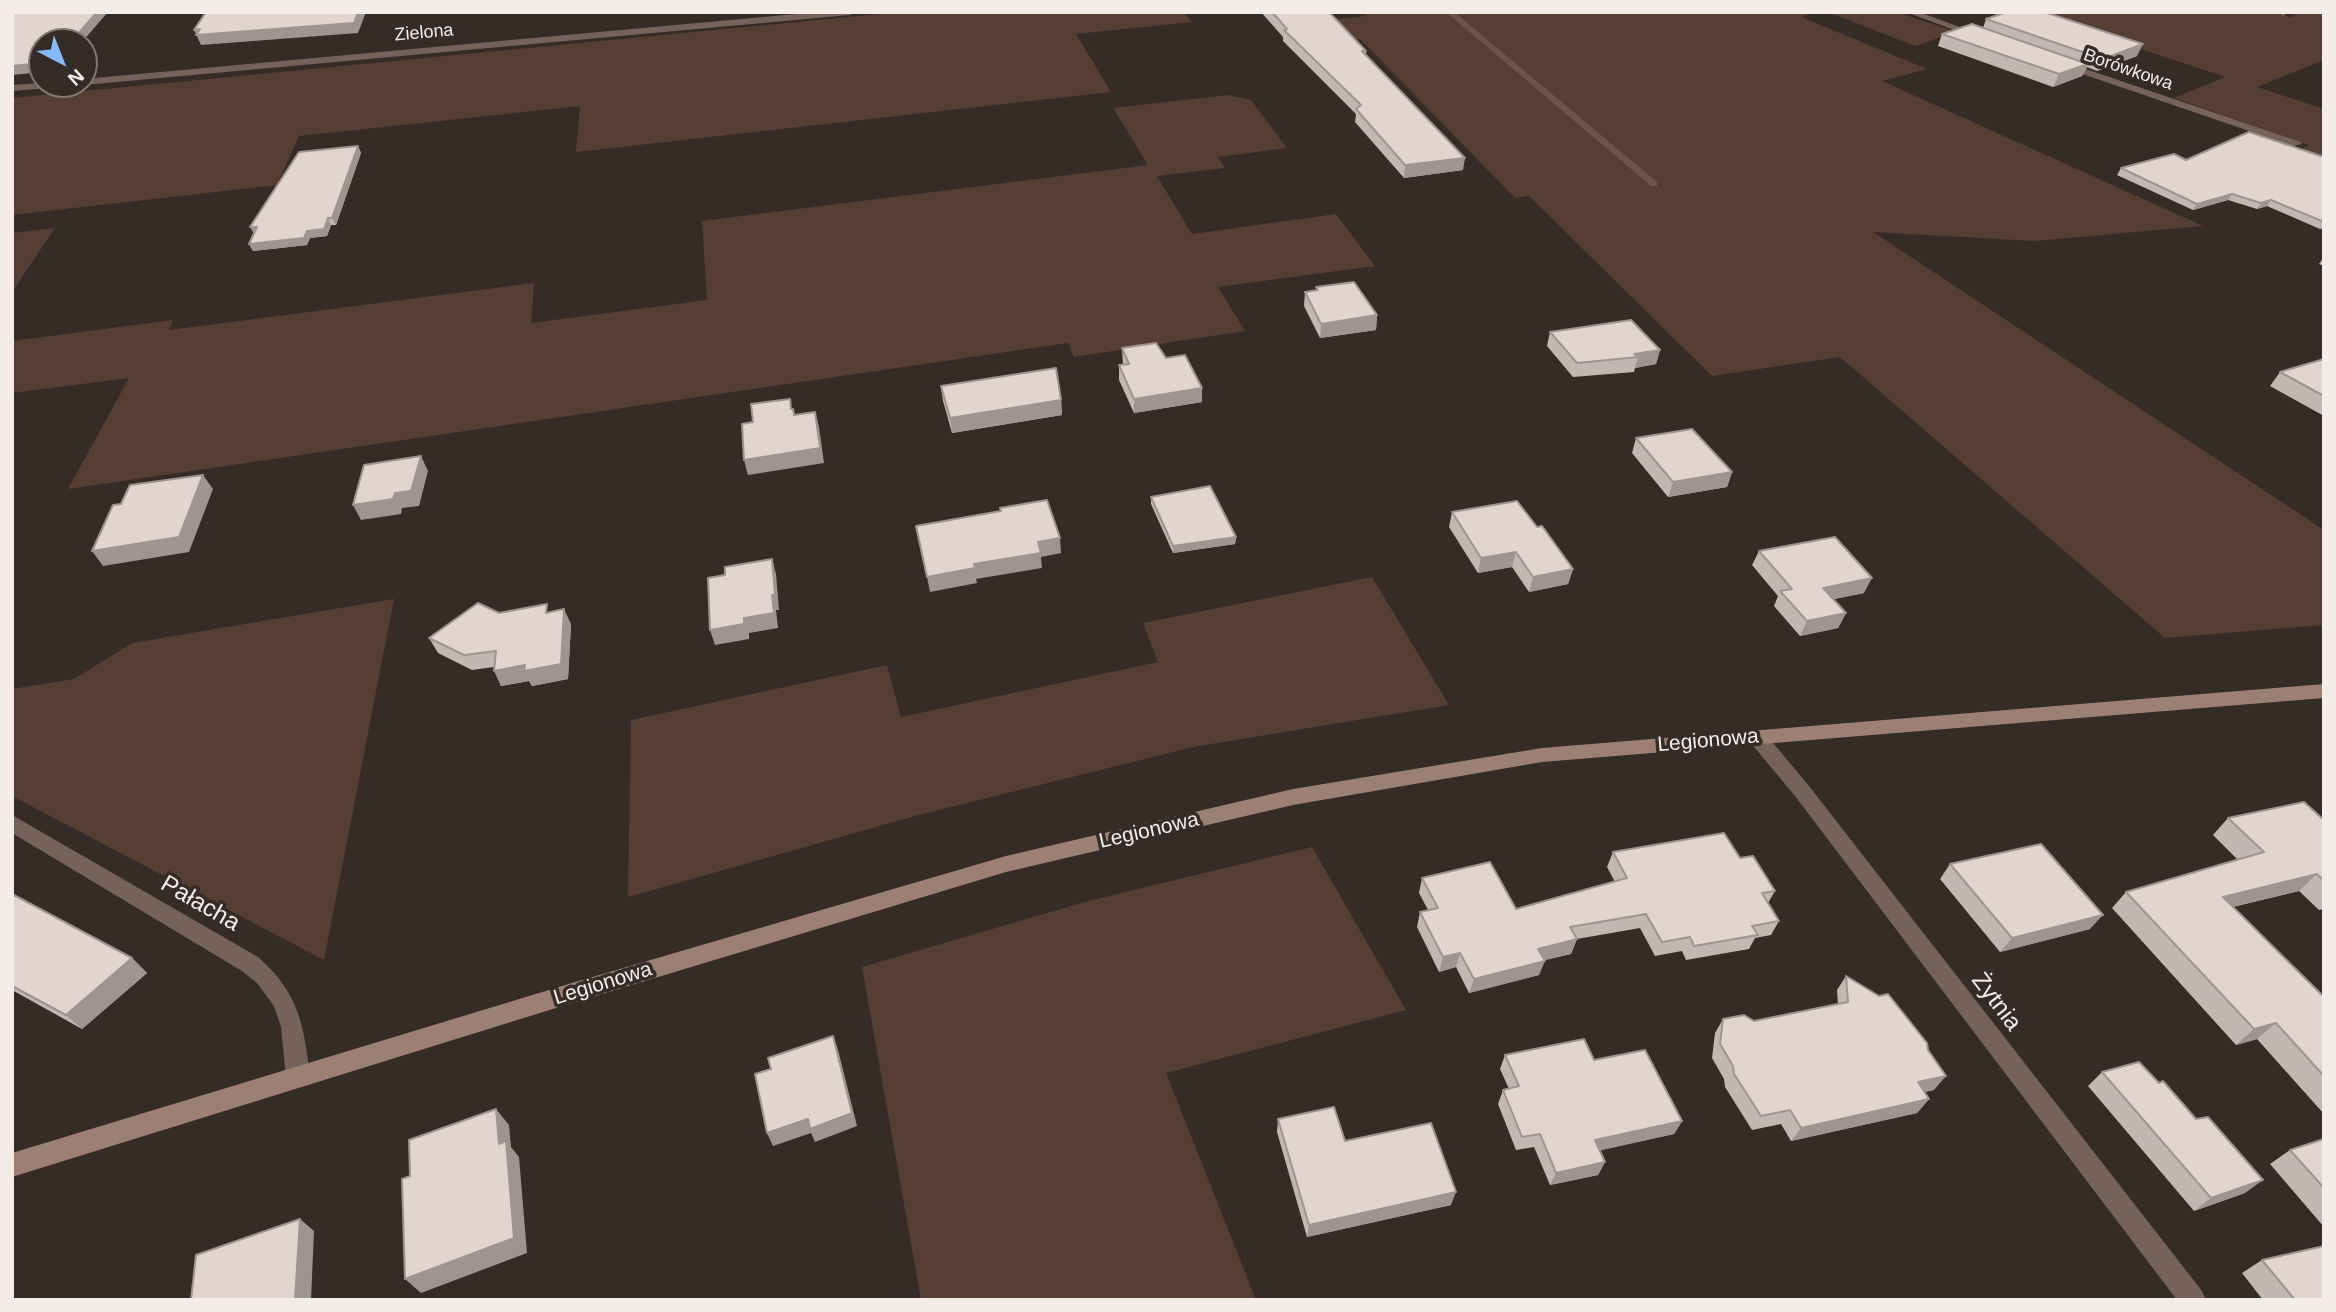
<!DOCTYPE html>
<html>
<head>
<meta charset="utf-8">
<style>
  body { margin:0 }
  #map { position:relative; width:2336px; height:1312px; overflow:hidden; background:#352b27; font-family:Helvetica,sans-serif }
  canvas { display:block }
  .frame { position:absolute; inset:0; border:14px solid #f3edea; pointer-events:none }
  .north { position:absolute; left:28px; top:28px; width:70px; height:70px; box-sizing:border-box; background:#352b27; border:2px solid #817975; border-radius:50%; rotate:138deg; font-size:19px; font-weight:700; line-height:28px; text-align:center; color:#f3edea }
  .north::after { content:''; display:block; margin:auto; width:24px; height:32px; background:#85bbfb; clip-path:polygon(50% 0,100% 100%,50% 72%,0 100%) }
</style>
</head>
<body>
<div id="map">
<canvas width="2336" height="1312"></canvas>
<div class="frame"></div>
<div class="north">N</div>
</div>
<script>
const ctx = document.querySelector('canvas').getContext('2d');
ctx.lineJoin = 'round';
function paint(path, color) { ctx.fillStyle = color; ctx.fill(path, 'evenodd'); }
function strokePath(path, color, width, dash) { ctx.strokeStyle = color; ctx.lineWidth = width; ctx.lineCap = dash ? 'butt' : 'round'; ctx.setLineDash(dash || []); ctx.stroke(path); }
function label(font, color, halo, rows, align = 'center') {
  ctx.font = font + ' Helvetica,sans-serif'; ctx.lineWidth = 7; ctx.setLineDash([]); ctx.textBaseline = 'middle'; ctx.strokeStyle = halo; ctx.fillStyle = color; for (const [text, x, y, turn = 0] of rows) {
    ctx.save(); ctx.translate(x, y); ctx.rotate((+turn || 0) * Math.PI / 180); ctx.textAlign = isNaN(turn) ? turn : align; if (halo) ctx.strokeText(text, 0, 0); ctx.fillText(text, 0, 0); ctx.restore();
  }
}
paint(new Path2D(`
  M 900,12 L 1184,12 L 1192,22 L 1076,34 L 1111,92 L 576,152 L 580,106 L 299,136 L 277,185 L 12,215 L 12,98 Z
  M 1362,12 L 1818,12 L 1801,17 L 1927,69 L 1882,81 L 2203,226 L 2034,241 L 1873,232 L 2324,530 L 2324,625 L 2165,638 L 1840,357 L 1712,376 L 1529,196 L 1515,198 L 1360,39 L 1315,43 L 1295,23 L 1366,16 Z
  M 1828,12 L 1897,12 L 1956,32 L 1915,46 Z
  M 2029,12 L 2273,12 L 2290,17 L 2302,12 L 2324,12 L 2324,60 L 2257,87 L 2324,109 L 2324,160 L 2298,151 L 2309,145 L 2174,98 L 2225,77 Z
  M 1228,95 L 1251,100 L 1287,148 L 1218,157 L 1225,168 L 1157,176 L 1192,234 L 1336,214 L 1375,266 L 1218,287 L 1245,331 L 1074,357 L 1068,343 L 68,489 L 129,378 L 12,393 L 12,341 L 173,320 L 169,330 L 534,283 L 531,323 L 707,300 L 702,221 L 1148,165 L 1113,108 Z
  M 55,228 L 12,292 L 12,233 Z
  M 1372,577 L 1449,705 L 1193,747 L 915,816 L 628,897 L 631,720 L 887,665 L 901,717 L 1158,662 L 1143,623 Z
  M 394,599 L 324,960 L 12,796 L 12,689 L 74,679 L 132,643 Z
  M 1312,847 L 1406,1010 L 1166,1073 L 1256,1300 L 921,1300 L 862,967 L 1088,901 Z`), '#573e35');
paint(new Path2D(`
  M 1446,12 L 1454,12 L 1657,182 L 1657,186 L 1651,186 Z`), '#6d5349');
paint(new Path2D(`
  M 818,12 L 854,12 L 850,15 L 84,85 L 80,84 L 84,84 L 84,79 Z
  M 1906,12 L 1919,12 L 1984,36 L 1976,38 Z
  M 2278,12 L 2287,12 L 2287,13 L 2283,16 Z
  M 2062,61 L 2301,142 L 2302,144 L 2293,146 L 2059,66 L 2057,64 Z
  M 42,83 L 66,84 L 61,87 L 12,91 L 12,85 Z
  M 1757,730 L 1764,732 L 1809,786 L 2202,1291 L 2206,1300 L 2177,1300 L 1795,796 L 1750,742 L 1748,737 L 1750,732 Z
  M 12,815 L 258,957 C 299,993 304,1025 310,1077 L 306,1085 L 298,1088 L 290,1085 L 286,1077 L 281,1027 L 274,1006 L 257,983 L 242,971 L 12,833 Z`), '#75635b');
paint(new Path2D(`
  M 2324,684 L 2324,698 L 1542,762 L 1293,805 L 1006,872 L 572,1003 L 12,1177 L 12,1153 L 572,983 L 1006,856 L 1293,789 L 1542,748 Z`), '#9d8074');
paint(new Path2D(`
  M 1261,12 L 1329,12 L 1366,51 L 1366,55 L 1463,170 L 1404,178 L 1355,122 L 1356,114 L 1283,41 L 1283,37 Z
  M 1986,19 L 2137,56 L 2097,71 L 2087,67 L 2082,76 L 2053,87 L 1938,46 L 1942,34 L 1983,28 Z
  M 358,146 L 361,153 L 336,225 L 331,225 L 327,236 L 310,238 L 307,245 L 253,251 L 249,244 Z
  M 2324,157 L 2324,228 L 2320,229 L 2267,206 L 2257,209 L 2228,200 L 2193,210 L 2117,175 L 2121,168 L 2186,160 Z
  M 2324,257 L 2324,266 L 2319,264 Z
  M 1316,287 L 1377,315 L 1376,330 L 1320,338 L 1304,306 L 1305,292 L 1316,290 Z
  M 1550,332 L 1660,350 L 1656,364 L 1635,368 L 1634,372 L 1573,377 L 1547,346 Z
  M 1122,348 L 1166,358 L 1202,402 L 1134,413 L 1119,380 L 1119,365 L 1123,365 Z
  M 2324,359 L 2324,416 L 2270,386 L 2280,372 Z
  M 941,386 L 1061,400 L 1062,415 L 952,433 L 943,401 Z
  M 1636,438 L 1732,472 L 1727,487 L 1668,497 L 1632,453 Z
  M 1151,497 L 1236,537 L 1235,544 L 1173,553 L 1151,504 Z
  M 1452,512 L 1537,527 L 1573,569 L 1568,584 L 1529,592 L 1512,567 L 1478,573 L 1449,527 Z
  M 1759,551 L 1864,593 L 1833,599 L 1846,613 L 1838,628 L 1800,636 L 1774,606 L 1778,596 L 1752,565 Z
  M 550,612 L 571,624 L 568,679 L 532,686 L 529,681 L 501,686 L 494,667 L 472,670 L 438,653 L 429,638 L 499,613 Z
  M 2228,818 L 2324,820 L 2324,909 L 2319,910 L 2299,891 L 2233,907 L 2324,997 L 2324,1114 L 2257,1039 L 2236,1045 L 2112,908 L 2126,892 L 2238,860 L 2213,835 Z
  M 1613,852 L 1740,858 L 1775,891 L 1768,903 L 1779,921 L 1771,935 L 1755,938 L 1749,949 L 1686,960 L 1682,951 L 1655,956 L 1640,928 L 1577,939 L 1571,954 L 1544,960 L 1539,975 L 1469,993 L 1456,967 L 1439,972 L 1417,927 L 1420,912 L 1428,910 L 1419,893 L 1422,878 L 1516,909 L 1615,882 L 1607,867 Z
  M 1950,864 L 2090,929 L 2000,952 L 1940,879 Z
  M 12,894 L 132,958 L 147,973 L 82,1029 L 12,990 Z
  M 1846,976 L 1934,1090 L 1924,1092 L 1929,1099 L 1917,1113 L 1791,1141 L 1781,1124 L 1752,1130 L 1725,1087 L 1724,1079 L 1712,1058 L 1715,1033 L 1723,1019 L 1754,1021 L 1838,1004 L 1837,990 Z
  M 1505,1055 L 1594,1060 L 1682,1121 L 1674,1134 L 1600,1150 L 1605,1162 L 1598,1175 L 1550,1185 L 1534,1147 L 1516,1150 L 1498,1104 L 1503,1090 L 1509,1089 L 1500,1069 Z
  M 2102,1072 L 2245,1193 L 2194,1211 L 2088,1086 Z
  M 1278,1119 L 1345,1141 L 1451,1205 L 1307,1237 L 1277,1132 Z
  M 2324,1139 L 2324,1227 L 2270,1164 L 2290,1150 Z
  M 2262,1260 L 2324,1300 L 2263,1300 L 2242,1273 Z`), '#c2b7b3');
paint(new Path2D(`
  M 97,12 L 108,12 L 82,42 L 71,42 Z
  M 358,12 L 366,12 L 358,33 L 201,45 L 194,30 Z
  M 2143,44 L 2137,56 L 2097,71 L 2103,59 Z
  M 42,63 L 42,72 L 12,75 L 12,66 Z
  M 2088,64 L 2082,76 L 2053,87 L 2059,74 Z
  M 358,146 L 361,153 L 336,225 L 332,218 Z
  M 1465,158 L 1463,170 L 1404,178 L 1405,165 Z
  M 2232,194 L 2228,200 L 2193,210 L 2197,204 Z
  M 2271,200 L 2267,206 L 2257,209 L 2261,203 Z
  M 328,218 L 331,225 L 327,236 L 310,238 L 307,245 L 253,251 L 249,244 L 307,231 Z
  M 250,227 L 257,227 L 254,234 Z
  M 1377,315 L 1376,330 L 1320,338 L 1321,324 Z
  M 1660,350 L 1656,364 L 1635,368 L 1638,357 L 1634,354 Z
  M 1202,388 L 1202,402 L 1134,413 L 1134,399 Z
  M 1061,400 L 1062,415 L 952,433 L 950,418 Z
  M 815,412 L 819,427 L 824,463 L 748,475 L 744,460 Z
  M 421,456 L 428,471 L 419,506 L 402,508 L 401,514 L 361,520 L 353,505 L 395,493 Z
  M 1732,472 L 1727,487 L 1668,497 L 1673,482 Z
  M 203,475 L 213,489 L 189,552 L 103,566 L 92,551 Z
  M 1236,537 L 1235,544 L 1173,553 L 1173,546 Z
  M 1060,538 L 1061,553 L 1041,557 L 1042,568 L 976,579 L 977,583 L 930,592 L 927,577 L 1038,542 Z
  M 1516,552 L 1512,567 L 1478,573 L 1481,558 Z
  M 772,559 L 776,574 L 779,610 L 776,610 L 778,628 L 749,633 L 749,639 L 715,645 L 710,630 L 744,618 L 772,595 Z
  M 1573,569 L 1568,584 L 1529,592 L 1533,577 Z
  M 1872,578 L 1864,593 L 1816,603 L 1823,588 Z
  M 564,609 L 571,624 L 568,679 L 532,686 L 529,681 L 501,686 L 494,671 L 525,665 Z
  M 1846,613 L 1838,628 L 1800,636 L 1807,621 Z
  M 2317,874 L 2299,891 L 2206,913 L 2223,897 Z
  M 2103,915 L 2090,929 L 2000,952 L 2012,938 Z
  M 1577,939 L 1571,954 L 1533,963 L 1538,949 Z
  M 1460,953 L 1456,967 L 1439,972 L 1443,957 Z
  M 132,958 L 147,973 L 82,1029 L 66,1015 Z
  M 1545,961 L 1539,975 L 1469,993 L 1474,979 Z
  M 2276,1023 L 2257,1039 L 2236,1045 L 2254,1029 Z
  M 833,1036 L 838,1050 L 857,1126 L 815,1142 L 811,1133 L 773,1146 L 767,1133 L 808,1119 Z
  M 1946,1076 L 1934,1090 L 1906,1096 L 1918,1082 Z
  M 1929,1099 L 1917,1113 L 1791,1141 L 1801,1128 Z
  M 496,1109 L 509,1125 L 511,1147 L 519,1157 L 527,1253 L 421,1293 L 405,1279 L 499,1144 Z
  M 1682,1121 L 1674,1134 L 1589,1153 L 1595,1140 Z
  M 1605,1162 L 1598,1175 L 1550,1185 L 1556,1173 Z
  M 2263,1180 L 2245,1193 L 2194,1211 L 2211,1198 Z
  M 1456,1192 L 1451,1205 L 1307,1237 L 1309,1225 Z
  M 300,1219 L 314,1231 L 311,1300 L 295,1300 Z`), '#9e9592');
const building = new Path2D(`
  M 12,12 L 97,12 L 71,42 L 42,42 L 42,63 L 12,66 Z
  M 206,12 L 358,12 L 354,23 L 196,35 L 200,29 L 194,30 Z
  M 1272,12 L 1329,12 L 1366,51 L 1362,51 L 1465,158 L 1405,165 L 1356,109 L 1361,105 L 1284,30 L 1287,29 Z
  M 2007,12 L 2044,12 L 2143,44 L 2103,59 L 1986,19 Z
  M 1972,24 L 2088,64 L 2059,74 L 1942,34 Z
  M 2249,132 L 2324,157 L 2324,222 L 2271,200 L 2261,203 L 2232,194 L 2197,204 L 2121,168 L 2174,154 L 2186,160 Z
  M 358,146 L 332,218 L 328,218 L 324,229 L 307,231 L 304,238 L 249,244 L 257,227 L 250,227 L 299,152 Z
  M 1354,282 L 1377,315 L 1321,324 L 1305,292 L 1318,290 L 1316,287 Z
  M 1631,320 L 1660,350 L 1634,354 L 1638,357 L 1577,363 L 1550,332 Z
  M 1156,343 L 1166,358 L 1185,355 L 1202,388 L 1134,399 L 1119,365 L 1129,364 L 1122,348 Z
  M 2324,359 L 2324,396 L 2280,372 Z
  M 1056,368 L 1061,400 L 950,418 L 941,386 Z
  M 790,399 L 791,409 L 793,409 L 794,415 L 815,412 L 820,448 L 744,460 L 742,424 L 753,422 L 751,404 Z
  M 1692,429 L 1732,472 L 1673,482 L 1636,438 Z
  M 421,456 L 411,491 L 395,493 L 393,499 L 353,505 L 364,465 Z
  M 203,475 L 179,537 L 92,551 L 113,505 L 121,504 L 130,485 Z
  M 1210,486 L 1236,537 L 1173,546 L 1151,497 Z
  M 1047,500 L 1060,538 L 1038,542 L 1041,553 L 974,564 L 975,568 L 927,577 L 916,526 L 1001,511 L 1000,508 Z
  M 1517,501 L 1537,527 L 1542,526 L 1573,569 L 1533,577 L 1516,552 L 1481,558 L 1452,512 Z
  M 1835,537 L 1872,578 L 1823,588 L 1846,613 L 1807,621 L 1780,591 L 1792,589 L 1759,551 Z
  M 772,559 L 775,595 L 772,595 L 774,613 L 744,618 L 744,624 L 710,630 L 708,578 L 725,575 L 725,567 Z
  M 478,603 L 499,613 L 547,604 L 546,613 L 564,609 L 561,664 L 524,671 L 525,665 L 494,671 L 496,651 L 464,655 L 429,638 Z
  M 2304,802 L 2324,820 L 2324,881 L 2317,874 L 2223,897 L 2324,997 L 2324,1076 L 2276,1023 L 2254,1029 L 2126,892 L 2264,852 L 2228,818 Z
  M 1724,833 L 1740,858 L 1753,856 L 1775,891 L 1762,893 L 1779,921 L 1752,926 L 1758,935 L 1694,946 L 1690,937 L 1662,942 L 1646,914 L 1570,927 L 1577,939 L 1538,949 L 1545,961 L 1474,979 L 1460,953 L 1443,957 L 1420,912 L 1438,908 L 1422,878 L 1490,862 L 1516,909 L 1627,878 L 1613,852 Z
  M 2041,844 L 2103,915 L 2012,938 L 1950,864 Z
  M 12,894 L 132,958 L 66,1015 L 12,986 Z
  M 1846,976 L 1879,996 L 1888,994 L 1927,1043 L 1928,1050 L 1946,1076 L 1918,1082 L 1929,1099 L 1801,1128 L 1790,1110 L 1761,1116 L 1734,1074 L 1733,1066 L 1720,1044 L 1723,1019 L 1744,1015 L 1754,1021 L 1848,1002 Z
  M 833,1036 L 852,1113 L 810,1129 L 808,1119 L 767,1133 L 755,1074 L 771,1069 L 768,1058 Z
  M 1584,1039 L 1594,1060 L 1645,1050 L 1682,1121 L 1595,1140 L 1605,1162 L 1556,1173 L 1540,1134 L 1522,1137 L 1503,1090 L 1519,1086 L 1505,1055 Z
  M 2139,1062 L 2159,1083 L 2163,1081 L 2196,1119 L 2208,1117 L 2263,1180 L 2211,1198 L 2102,1072 Z
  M 1334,1107 L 1345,1141 L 1431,1123 L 1456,1192 L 1309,1225 L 1278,1119 Z
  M 496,1109 L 499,1144 L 506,1141 L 514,1238 L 405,1279 L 402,1179 L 410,1176 L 409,1140 Z
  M 2324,1139 L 2324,1188 L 2290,1150 Z
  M 300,1219 L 295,1300 L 191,1300 L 196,1255 Z
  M 2324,1246 L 2324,1300 L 2295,1300 L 2262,1260 Z`);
paint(building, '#e2d5d0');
strokePath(building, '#9e9592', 2);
label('18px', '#f3edea', '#352b27', [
  ["Zielona",424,33,-5],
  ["Borówkowa",2128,70,19]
]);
label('21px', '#f3edea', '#352b27', [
  ["Legionowa",1708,741,-5],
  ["Legionowa",1149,831,-13],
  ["Legionowa",603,984,-17]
]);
label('24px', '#f3edea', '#352b27', [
  ["Pałacha",200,904,30],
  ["Żytnia",1996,1002,53]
]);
</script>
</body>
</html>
